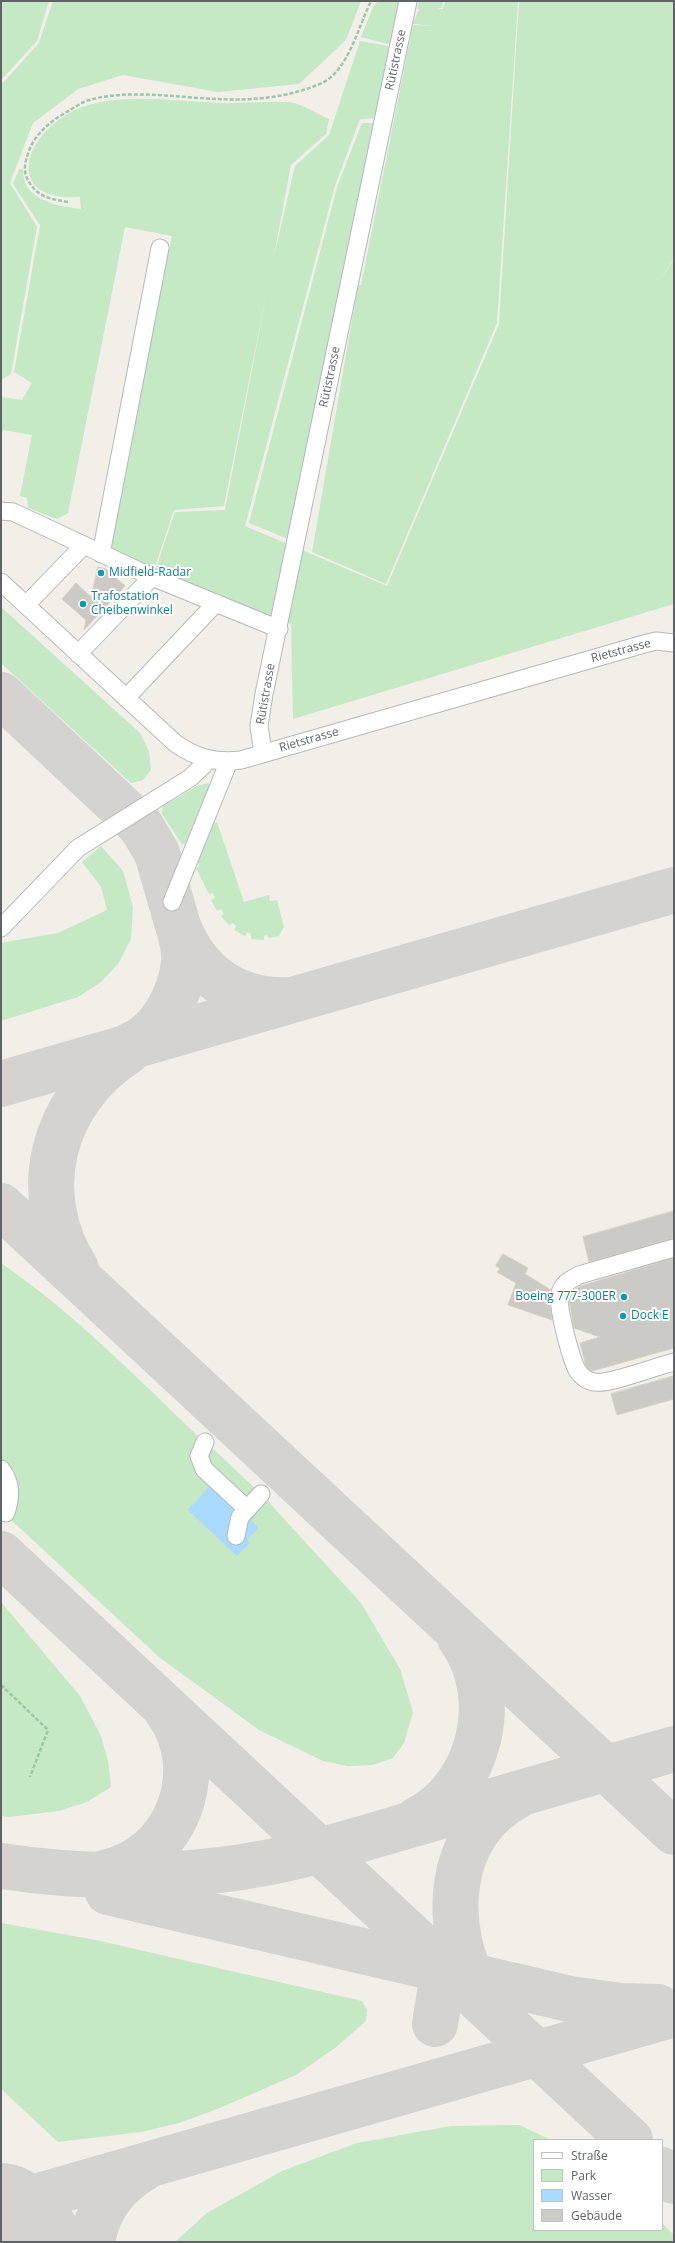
<!DOCTYPE html>
<html>
<head>
<meta charset="utf-8">
<style>
  body { margin:0 }
  #map { position:relative; width:675px; height:2243px; overflow:hidden; background:#f1efe8; font-family:"Open Sans",sans-serif }
  canvas { display:block }
  .frame { position:absolute; inset:0; border:2px solid #5f6368; pointer-events:none }
  .legend { position:absolute; left:533px; top:2139px; width:130px; height:92px; box-sizing:border-box; background:#fff; border:1px solid #bfc1c3; margin:0; padding:5px 7px; list-style:none; font-size:12px; color:#5f6368 }
  .legend li { display:flex; align-items:center; gap:8px; height:20px }
  .legend b { width:20px; border:1px solid #bfc1c3 }
</style>
</head>
<body>
<div id="map">
<canvas width="675" height="2243"></canvas>
<div class="frame"></div>
<ul class="legend">
<li><b style="height:5px;background:#fff"></b>Straße</li>
<li><b style="height:11px;background:#c5e8c5"></b>Park</li>
<li><b style="height:11px;background:#aadaff"></b>Wasser</li>
<li><b style="height:11px;background:#cccac5"></b>Gebäude</li>
</ul>
</div>
<script>
const ctx = document.querySelector('canvas').getContext('2d');
ctx.lineJoin = 'round';
function paint(path, color) { ctx.fillStyle = color; ctx.fill(path, 'evenodd'); }
function strokePath(path, color, width, dash) { ctx.strokeStyle = color; ctx.lineWidth = width; ctx.lineCap = dash ? 'butt' : 'round'; ctx.setLineDash(dash || []); ctx.stroke(path); }
function label(font, color, halo, rows, align = 'center') {
  ctx.font = font + ' "Open Sans",sans-serif'; ctx.lineWidth = 4; ctx.setLineDash([]); ctx.textBaseline = 'middle'; ctx.strokeStyle = halo; ctx.fillStyle = color; for (const [text, x, y, turn = 0] of rows) {
    ctx.save(); ctx.translate(x, y); ctx.rotate((+turn || 0) * Math.PI / 180); ctx.textAlign = isNaN(turn) ? turn : align; if (halo) ctx.strokeText(text, 0, 0); ctx.fillText(text, 0, 0); ctx.restore();
  }
}
paint(new Path2D(`
  M 1,1 L 49,1 L 37,41 L 1,80 Z
  M 53,1 L 361,1 L 346,40 L 299,84 L 218,92 L 123,75 L 78,89 L 33,123 L 10,183 L 37,227 L 11,374 L 1,380 L 1,85 L 39,43 Z
  M 378,1 L 404,1 L 395,46 L 361,37 L 373,7 Z
  M 419,1 L 443,1 L 442,8 L 437,9 L 443,9 L 445,1 L 518,1 L 497,323 L 386,584 L 312,552 L 358,285 L 361,285 L 413,25 L 436,26 L 413,24 L 419,9 L 417,9 Z
  M 519,1 L 674,1 L 674,258 L 649,295 L 674,259 L 674,604 L 293,719 L 291,624 L 155,571 L 175,512 L 225,510 L 269,281 L 224,506 L 174,510 L 154,570 L 111,552 L 109,544 L 172,236 L 125,227 L 68,513 L 57,519 L 28,508 L 27,498 L 20,496 L 32,435 L 3,430 L 1,437 L 1,397 L 22,400 L 32,383 L 14,372 L 40,225 L 13,184 L 19,169 L 23,169 C 22,200 56,206 81,209 L 80,197 C 9,202 19,144 66,115 C 107,89 175,102 221,103 C 242,104 275,100 294,103 C 305,106 318,114 329,119 L 326,134 L 291,165 L 274,256 L 295,166 L 329,135 L 360,41 L 393,47 L 378,118 L 360,119 L 335,186 L 245,526 L 387,586 L 499,324 Z
  M 362,123 L 379,123 L 293,541 L 249,523 L 337,187 Z
  M 1,607 L 140,733 L 149,751 L 151,770 L 143,780 L 131,783 L 1,663 Z
  M 208,783 L 210,787 L 188,843 L 182,844 L 162,814 L 163,806 L 197,786 Z
  M 217,822 L 244,902 L 269,895 L 270,901 L 277,900 L 284,927 L 279,936 L 269,938 L 267,935 L 264,936 L 264,940 L 251,939 L 251,934 L 247,932 L 245,936 L 234,930 L 236,926 L 233,923 L 229,925 L 221,916 L 224,914 L 221,909 L 217,911 L 211,900 L 215,898 L 213,893 L 209,894 L 196,868 L 199,867 L 196,856 L 211,823 Z
  M 101,846 L 123,871 L 133,907 L 131,939 L 118,964 L 101,982 L 78,997 L 1,1021 L 1,943 L 58,933 L 107,910 L 101,887 L 82,862 Z
  M 1,1263 C 74,1313 137,1378 201,1439 L 195,1452 L 244,1529 L 264,1497 L 361,1603 L 400,1669 L 413,1712 L 404,1743 L 393,1758 L 373,1765 L 348,1766 L 323,1761 L 259,1730 L 159,1657 L 9,1518 L 1,1463 Z
  M 209,1445 L 258,1491 L 247,1498 L 210,1469 L 205,1453 Z
  M 1,1602 L 80,1696 L 101,1736 L 108,1761 L 111,1787 L 87,1802 L 59,1811 L 8,1817 L 1,1816 Z
  M 1,1923 L 96,1940 L 362,2001 L 367,2010 L 366,2021 L 335,2048 L 296,2075 L 215,2110 L 179,2123 L 141,2132 L 58,2142 L 1,2089 Z
  M 519,2125 L 551,2140 L 534,2140 L 534,2230 L 662,2230 L 662,2223 L 674,2235 L 674,2242 L 175,2242 L 207,2213 L 282,2171 L 357,2143 L 451,2126 Z`), '#c5e8c5');
paint(new Path2D(`
  M 217,1478 L 256,1515 L 251,1520 L 258,1528 L 247,1540 L 250,1543 L 237,1556 L 188,1510 Z`), '#aadaff');
strokePath(new Path2D(`
  M 1,695 L 141,826 L 157,853 L 178,926
  M 129,1046 C 161,1034 181,994 184,962 C 185,949 182,938 178,926 C 196,973 235,1002 286,1000
  M 1,1084 L 674,890
  M 1,1206 L 674,1832
  M 76,1269 C 28,1192 52,1101 127,1052
  M 1,1554 L 630,2140
  M 417,1820 C 481,1787 502,1696 460,1638
  M 1,1866 C 93,1880 189,1879 280,1860 C 334,1849 387,1831 441,1816 C 518,1794 596,1771 674,1749
  M 104,1873 C 177,1859 210,1770 167,1711
  M 108,1892 L 570,1999 L 621,2006 L 658,2007
  M 480,1993 C 441,1931 445,1833 517,1796
  M 435,2024 L 448,1942
  M 662,2170 L 674,2181
  M 1,2207 L 674,2014
  M 92,2242 C 97,2210 116,2184 144,2168`), '#d4d3d0', 46);
strokePath(new Path2D(`
  M 1,2221 L 23,2242`), '#d4d3d0', 116);
const building = new Path2D(`
  M 98,567 L 106,569 L 125,586 L 84,630 L 86,620 L 62,599 L 76,583 L 91,597 Z
  M 674,1211 L 674,1238 L 589,1262 L 583,1237 Z
  M 503,1254 L 528,1268 L 525,1274 L 551,1290 L 549,1300 L 552,1320 L 508,1305 L 516,1283 L 497,1272 L 500,1269 L 496,1266 Z
  M 674,1258 L 674,1348 L 592,1371 L 590,1370 L 586,1366 L 580,1343 L 600,1337 L 574,1328 L 569,1299 L 571,1292 L 581,1286 Z
  M 674,1376 L 674,1399 L 617,1415 L 611,1394 Z`);
paint(building, '#cccac5');
strokePath(building, '#d6d1c6', 1);
const minor = new Path2D(`
  M 1,511 L 13,512 L 152,577 L 279,629
  M 101,554 L 160,248
  M 1,582 L 175,743 C 196,758 215,763 241,760 L 644,644 L 656,641 L 674,643
  M 26,605 L 84,545
  M 78,654 L 152,577
  M 126,698 L 216,603
  M 263,753 L 259,726 L 264,694 L 408,1
  M 172,902 L 229,761
  M 1,928 L 78,848 L 190,778 L 209,760
  M 674,1248 L 579,1275 C 570,1280 563,1283 560,1293 C 556,1305 571,1358 577,1370 C 581,1376 587,1381 594,1382 C 609,1385 657,1366 674,1362
  M 205,1442 L 199,1456 L 204,1469 L 247,1509
  M 1,1469 C 12,1483 11,1497 6,1513
  M 236,1536 L 240,1517 L 261,1494`);
strokePath(minor, '#b5b8bc', 19);
strokePath(new Path2D(`
  M 68,202 C 50,199 36,197 27,178 C 22,169 27,155 31,146 C 38,132 51,121 65,113 C 72,109 79,104 86,101 C 128,88 176,98 219,99 C 253,101 291,97 322,83 C 348,71 359,25 371,1
  M 1,1685 L 48,1730 L 30,1777`), '#9cc7a9', 2.5, [4, 2]);
strokePath(minor, '#fff', 17);
for (const [x, y, r, color] of [
  [101,573,4,"#0f9aa8"],
  [83,604,4,"#0f9aa8"],
  [624,1297,4,"#0f9aa8"],
  [623,1316,4,"#0f9aa8"]
]) { const dot = new Path2D(); dot.arc(x, y, r, 0, 2 * Math.PI); ctx.fillStyle = color; ctx.fill(dot); strokePath(dot, '#fff', 1.5); }
label('12px', '#5f6368', '#fff', [
  ["Rütistrasse",396,60,-78],
  ["Rütistrasse",330,377,-78],
  ["Rietstrasse",621,651,-15],
  ["Rütistrasse",266,694,-80],
  ["Rietstrasse",309,740,-16]
]);
label('12px', '#0d838f', '#fff', [
  ["Midfield-Radar",109,573],
  ["Trafostation",91,597],
  ["Cheibenwinkel",91,611],
  ["Boeing 777-300ER",616,1297,"right"],
  ["Dock E",631,1316]
], 'left');
</script>
</body>
</html>
